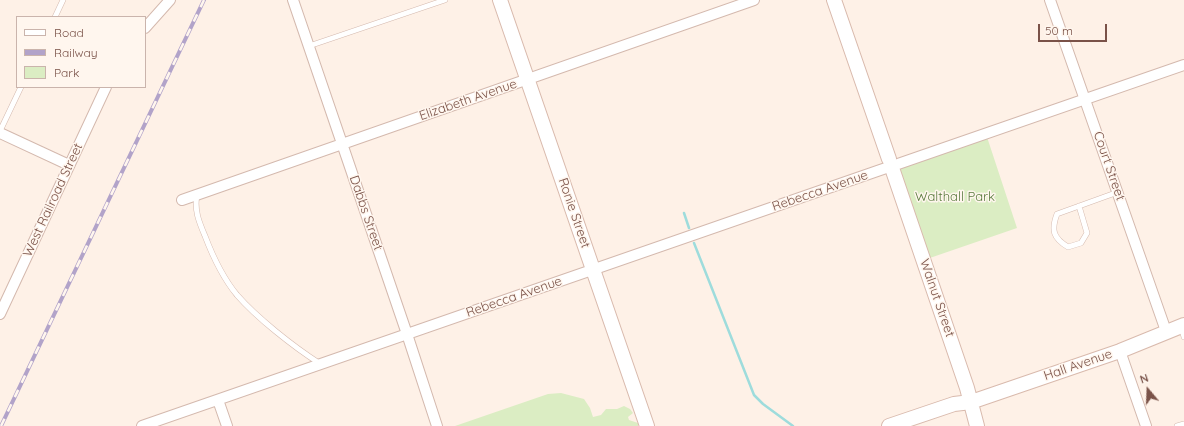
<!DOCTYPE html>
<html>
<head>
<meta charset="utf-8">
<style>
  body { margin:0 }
  #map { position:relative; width:1184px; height:426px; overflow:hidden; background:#fef1e7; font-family:Quicksand,sans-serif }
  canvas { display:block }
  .legend { position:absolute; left:16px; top:16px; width:130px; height:72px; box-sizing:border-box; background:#fff6ee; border:1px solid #cab4ac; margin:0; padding:5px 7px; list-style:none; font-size:12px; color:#7a5248 }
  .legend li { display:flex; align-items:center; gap:8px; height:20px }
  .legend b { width:20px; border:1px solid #cab4ac }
  .north { position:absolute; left:1128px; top:370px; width:40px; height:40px; -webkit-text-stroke:3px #fff6ee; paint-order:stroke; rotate:341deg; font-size:11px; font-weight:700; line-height:16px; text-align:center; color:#7a5248 }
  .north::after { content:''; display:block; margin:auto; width:14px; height:18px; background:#7a5248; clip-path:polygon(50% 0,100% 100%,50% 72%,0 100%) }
  .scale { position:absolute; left:1038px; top:24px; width:69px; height:18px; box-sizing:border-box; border:2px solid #7a5248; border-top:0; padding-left:5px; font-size:12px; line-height:14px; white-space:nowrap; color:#7a5248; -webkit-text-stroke:3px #fff6ee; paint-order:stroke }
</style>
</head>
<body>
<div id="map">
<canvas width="1184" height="426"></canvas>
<ul class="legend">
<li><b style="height:5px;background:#fff"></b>Road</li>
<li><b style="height:5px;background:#b2a3c9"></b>Railway</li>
<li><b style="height:11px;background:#dbedc3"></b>Park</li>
</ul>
<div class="north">N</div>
<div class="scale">50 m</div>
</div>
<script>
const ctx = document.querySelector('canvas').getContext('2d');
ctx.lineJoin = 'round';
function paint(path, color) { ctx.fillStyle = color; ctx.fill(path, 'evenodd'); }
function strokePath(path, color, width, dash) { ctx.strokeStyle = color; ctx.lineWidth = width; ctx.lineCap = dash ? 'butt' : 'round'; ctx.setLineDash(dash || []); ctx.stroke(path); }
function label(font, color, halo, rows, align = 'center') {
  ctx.font = font + ' Quicksand,sans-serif'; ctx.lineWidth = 3; ctx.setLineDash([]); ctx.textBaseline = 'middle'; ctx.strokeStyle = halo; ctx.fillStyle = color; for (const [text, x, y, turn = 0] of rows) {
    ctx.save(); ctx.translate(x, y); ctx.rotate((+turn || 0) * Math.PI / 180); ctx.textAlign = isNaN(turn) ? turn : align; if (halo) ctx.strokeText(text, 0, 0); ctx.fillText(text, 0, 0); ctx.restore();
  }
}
paint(new Path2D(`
  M 986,134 L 1017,228 L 924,260 L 898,168 Z
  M 561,393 L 584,399 L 590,408 L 593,417 L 601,415 L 606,409 L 617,409 L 624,406 L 630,409 L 633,413 L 628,417 L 629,420 L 638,423 L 638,426 L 455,426 L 548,394 Z`), '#dbedc3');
strokePath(new Path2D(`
  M 684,213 L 689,228
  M 694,243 L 754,395 L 763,404 L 793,426`), '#9edcdc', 2.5);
const lane = new Path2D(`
  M 55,17 L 63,0
  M 309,46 L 445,0
  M 0,131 L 21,87
  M 197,195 C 194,210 199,222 205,236 C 213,257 223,278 237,295 C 257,318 294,347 319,363
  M 1079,206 L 1087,233 L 1081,243 L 1068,247 C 1053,238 1051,230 1057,214 L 1118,192
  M 1181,326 L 1184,337
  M 1177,426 L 1184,424`);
const street = new Path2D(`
  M 293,0 L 407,334 L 437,426
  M 1050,0 L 1166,331
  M 145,28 L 170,0
  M 0,133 L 69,165
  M 898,164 L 1184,65
  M 182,200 L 754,0
  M 0,314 L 106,87
  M 1120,351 L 1146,426
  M 218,400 L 227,426
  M 142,426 L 886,168`);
const secondary = new Path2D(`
  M 500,0 L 647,426
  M 834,0 L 889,159
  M 893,171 L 967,388 L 977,426
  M 889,426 L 954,404 L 971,402 L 1120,351 L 1184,325`);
strokePath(lane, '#d4b9ae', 6);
strokePath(street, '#d4b9ae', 12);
strokePath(secondary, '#d9baad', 16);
strokePath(lane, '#fff', 5);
strokePath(street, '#fff', 10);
strokePath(secondary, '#fff', 14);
const rail = new Path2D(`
  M 1,426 L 204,0`);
strokePath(rail, '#b2a3c9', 4);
strokePath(rail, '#fff6ee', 2.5, [8]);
label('13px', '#7a5248', '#fff6ee', [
  ["Elizabeth Avenue",468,100,-19],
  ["Court Street",1109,166,71],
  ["Rebecca Avenue",820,191,-19],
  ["West Railroad Street",53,200,-65],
  ["Dabbs Street",366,213,71],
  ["Ronie Street",574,213,71],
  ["Rebecca Avenue",514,297,-19],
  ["Walnut Street",937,298,71],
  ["Hall Avenue",1078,365,-19]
]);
label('13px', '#587a3c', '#fff6ee', [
  ["Walthall Park",955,197]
]);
</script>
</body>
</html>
